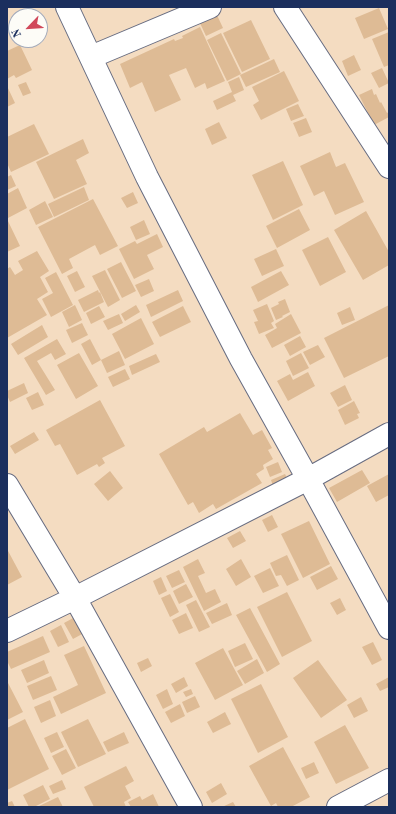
<!DOCTYPE html>
<html>
<head>
<meta charset="utf-8">
<style>
  body { margin:0 }
  #map { position:relative; width:396px; height:814px; overflow:hidden; background:#f4dcc1; font-family:"Old Standard TT",serif }
  canvas { display:block }
  .frame { position:absolute; inset:0; border:8px solid #1b2f5e; pointer-events:none }
  .north { position:absolute; left:8px; top:8px; width:40px; height:40px; box-sizing:border-box; background:#fdfcf7; border:1px solid #a3aaba; border-radius:50%; rotate:245deg; font-size:11px; font-weight:700; line-height:16px; text-align:center; color:#1b2f5e }
  .north::after { content:''; display:block; margin:auto; width:14px; height:18px; background:#d1495b; clip-path:polygon(50% 0,100% 100%,50% 72%,0 100%) }
</style>
</head>
<body>
<div id="map">
<canvas width="396" height="814"></canvas>
<div class="frame"></div>
<div class="north">N</div>
</div>
<script>
const ctx = document.querySelector('canvas').getContext('2d');
ctx.lineJoin = 'round';
function paint(path, color) { ctx.fillStyle = color; ctx.fill(path, 'evenodd'); }
function strokePath(path, color, width, dash) { ctx.strokeStyle = color; ctx.lineWidth = width; ctx.lineCap = dash ? 'butt' : 'round'; ctx.setLineDash(dash || []); ctx.stroke(path); }
paint(new Path2D(`
  M 379,8 L 388,29 L 364,39 L 355,18 Z
  M 216,13 L 223,28 L 206,36 L 199,21 Z
  M 251,20 L 270,59 L 242,72 L 223,33 Z
  M 200,27 L 225,81 L 207,89 L 205,83 L 195,88 L 186,68 L 169,75 L 181,100 L 155,112 L 142,82 L 130,88 L 120,64 L 174,39 L 175,41 L 183,38 L 182,36 Z
  M 389,32 L 389,65 L 384,67 L 372,39 Z
  M 221,33 L 241,74 L 227,81 L 207,40 Z
  M 20,45 L 32,70 L 16,78 L 14,75 L 7,79 L 7,51 Z
  M 354,55 L 361,70 L 348,76 L 342,61 Z
  M 274,59 L 280,72 L 246,87 L 240,75 Z
  M 382,68 L 389,83 L 379,88 L 371,73 Z
  M 284,71 L 299,101 L 261,120 L 253,105 L 259,101 L 252,87 Z
  M 239,77 L 244,90 L 233,95 L 236,101 L 217,110 L 213,101 L 232,92 L 228,82 Z
  M 26,82 L 31,93 L 23,96 L 18,85 Z
  M 7,86 L 15,103 L 7,107 Z
  M 372,89 L 374,95 L 376,94 L 380,103 L 381,102 L 387,113 L 389,112 L 389,117 L 374,125 L 359,95 Z
  M 298,104 L 304,116 L 291,121 L 286,109 Z
  M 306,118 L 312,132 L 299,137 L 293,123 Z
  M 219,122 L 227,138 L 212,145 L 205,129 Z
  M 34,124 L 49,154 L 11,172 L 7,163 L 7,137 Z
  M 83,139 L 89,153 L 76,160 L 87,184 L 54,199 L 36,162 Z
  M 330,152 L 336,167 L 345,163 L 364,202 L 335,215 L 324,191 L 314,196 L 300,166 Z
  M 283,161 L 303,205 L 273,220 L 252,175 Z
  M 11,175 L 16,186 L 7,190 L 7,177 Z
  M 84,187 L 89,200 L 54,217 L 48,204 Z
  M 18,188 L 27,208 L 8,218 L 7,194 Z
  M 133,192 L 138,203 L 127,208 L 121,198 Z
  M 93,199 L 118,246 L 100,255 L 95,245 L 69,259 L 73,268 L 62,274 L 38,227 Z
  M 45,201 L 53,217 L 36,225 L 29,210 Z
  M 299,209 L 310,230 L 277,248 L 266,226 Z
  M 366,211 L 389,252 L 389,265 L 363,280 L 334,230 Z
  M 7,219 L 20,246 L 7,252 Z
  M 144,220 L 150,234 L 136,240 L 130,227 Z
  M 157,234 L 163,247 L 147,255 L 154,269 L 134,279 L 119,249 L 135,241 L 137,244 Z
  M 328,237 L 346,272 L 320,286 L 302,250 Z
  M 276,249 L 284,266 L 262,276 L 254,259 Z
  M 37,251 L 49,271 L 40,277 L 48,292 L 37,299 L 47,315 L 7,338 L 7,269 L 10,267 L 15,275 L 23,270 L 18,261 Z
  M 121,262 L 136,291 L 122,298 L 107,269 Z
  M 105,270 L 120,300 L 108,307 L 92,276 Z
  M 77,271 L 85,287 L 75,292 L 67,276 Z
  M 281,271 L 289,285 L 258,302 L 251,287 Z
  M 56,272 L 73,305 L 51,317 L 42,299 L 53,293 L 45,278 Z
  M 149,279 L 154,291 L 141,297 L 135,285 Z
  M 98,290 L 99,293 L 100,292 L 104,302 L 84,312 L 78,300 Z
  M 178,290 L 183,301 L 151,317 L 146,305 Z
  M 285,299 L 290,312 L 282,316 L 283,317 L 276,320 L 271,308 L 279,304 L 278,302 Z
  M 267,304 L 274,321 L 271,323 L 274,328 L 259,334 L 254,322 L 258,321 L 253,310 Z
  M 75,305 L 82,320 L 69,327 L 62,312 Z
  M 136,305 L 140,312 L 125,321 L 121,314 Z
  M 389,305 L 389,356 L 344,378 L 324,338 Z
  M 99,306 L 105,317 L 91,324 L 86,313 Z
  M 183,306 L 191,322 L 160,337 L 152,322 Z
  M 350,307 L 355,320 L 342,325 L 337,313 Z
  M 119,314 L 123,323 L 108,330 L 103,321 Z
  M 291,314 L 301,333 L 272,348 L 265,335 L 277,328 L 275,324 Z
  M 141,318 L 154,344 L 125,359 L 112,334 Z
  M 82,323 L 88,335 L 72,343 L 66,330 Z
  M 42,325 L 48,337 L 18,355 L 11,344 Z
  M 300,336 L 306,347 L 290,356 L 284,345 Z
  M 57,339 L 66,354 L 55,360 L 51,353 L 37,361 L 55,390 L 46,395 L 24,358 Z
  M 90,339 L 101,360 L 92,365 L 81,344 Z
  M 318,345 L 325,357 L 310,365 L 303,352 Z
  M 119,351 L 125,365 L 107,373 L 101,360 Z
  M 79,353 L 98,386 L 76,399 L 57,365 Z
  M 301,353 L 309,368 L 293,376 L 286,361 Z
  M 156,354 L 160,362 L 132,375 L 129,366 Z
  M 125,369 L 130,379 L 113,387 L 108,377 Z
  M 308,372 L 315,386 L 288,401 L 277,381 L 290,374 L 293,380 Z
  M 24,383 L 28,393 L 10,402 L 7,395 L 7,391 Z
  M 345,385 L 352,400 L 338,407 L 330,393 Z
  M 38,392 L 44,405 L 32,410 L 26,398 Z
  M 100,400 L 125,446 L 102,458 L 105,463 L 99,467 L 97,464 L 77,475 L 60,444 L 55,446 L 46,430 Z
  M 354,401 L 360,413 L 357,414 L 359,418 L 345,425 L 338,410 Z
  M 240,413 L 253,435 L 262,430 L 272,448 L 268,450 L 273,459 L 263,465 L 264,469 L 256,474 L 262,483 L 216,509 L 213,504 L 199,513 L 193,502 L 188,505 L 159,454 L 204,427 L 207,432 Z
  M 34,432 L 39,440 L 15,454 L 10,446 Z
  M 278,462 L 282,472 L 270,477 L 266,467 Z
  M 362,470 L 370,483 L 337,502 L 329,488 Z
  M 110,471 L 123,488 L 108,501 L 94,484 Z
  M 285,474 L 288,480 L 273,486 L 271,480 Z
  M 389,474 L 389,495 L 376,502 L 367,486 Z
  M 272,515 L 278,527 L 268,532 L 262,520 Z
  M 309,521 L 330,564 L 303,578 L 281,534 Z
  M 240,531 L 246,541 L 233,548 L 227,538 Z
  M 7,549 L 22,577 L 7,585 Z
  M 287,555 L 299,580 L 287,586 L 281,575 L 276,576 L 270,563 Z
  M 198,559 L 205,573 L 198,576 L 206,593 L 215,589 L 221,602 L 204,611 L 183,567 Z
  M 241,559 L 251,577 L 236,586 L 226,569 Z
  M 331,566 L 338,579 L 317,590 L 310,577 Z
  M 270,568 L 279,586 L 263,593 L 254,576 Z
  M 179,570 L 185,582 L 172,588 L 166,576 Z
  M 161,577 L 167,591 L 159,595 L 153,581 Z
  M 186,584 L 193,597 L 179,604 L 173,591 Z
  M 287,592 L 312,641 L 282,657 L 257,607 Z
  M 170,594 L 179,612 L 170,617 L 161,598 Z
  M 340,598 L 346,610 L 337,615 L 330,603 Z
  M 196,600 L 210,627 L 199,632 L 186,605 Z
  M 227,603 L 232,615 L 212,624 L 206,613 Z
  M 250,608 L 280,664 L 267,672 L 236,615 Z
  M 186,613 L 193,628 L 179,634 L 172,620 Z
  M 75,617 L 84,633 L 73,639 L 64,623 Z
  M 61,625 L 69,642 L 58,647 L 50,631 Z
  M 43,636 L 50,652 L 11,669 L 7,661 L 7,652 Z
  M 373,642 L 382,660 L 372,665 L 362,647 Z
  M 245,643 L 253,659 L 235,667 L 228,651 Z
  M 84,646 L 106,693 L 61,714 L 53,697 L 78,685 L 64,655 Z
  M 223,648 L 243,685 L 215,700 L 195,663 Z
  M 148,658 L 152,666 L 141,672 L 137,663 Z
  M 257,659 L 264,673 L 245,684 L 237,671 Z
  M 44,660 L 49,673 L 27,683 L 21,670 Z
  M 318,660 L 347,700 L 321,718 L 293,678 Z
  M 51,676 L 57,690 L 33,700 L 27,686 Z
  M 184,677 L 188,686 L 176,693 L 171,684 Z
  M 389,677 L 389,687 L 380,691 L 376,684 Z
  M 7,681 L 23,712 L 7,720 Z
  M 261,684 L 288,737 L 258,753 L 231,699 Z
  M 167,689 L 173,704 L 163,709 L 156,695 Z
  M 191,689 L 193,694 L 186,697 L 183,692 Z
  M 195,696 L 200,707 L 187,713 L 182,702 Z
  M 361,697 L 368,711 L 354,718 L 347,705 Z
  M 50,700 L 56,716 L 41,723 L 34,707 Z
  M 180,704 L 185,716 L 171,723 L 165,712 Z
  M 225,712 L 231,724 L 213,733 L 207,722 Z
  M 25,719 L 49,769 L 7,790 L 7,728 Z
  M 88,719 L 106,754 L 78,767 L 61,732 Z
  M 345,725 L 369,768 L 336,784 L 314,742 Z
  M 57,732 L 64,747 L 51,753 L 44,738 Z
  M 124,732 L 129,743 L 108,752 L 103,742 Z
  M 283,747 L 310,797 L 291,807 L 278,807 L 276,803 L 271,806 L 249,766 Z
  M 66,749 L 76,768 L 62,775 L 52,756 Z
  M 314,762 L 319,773 L 306,779 L 301,768 Z
  M 126,766 L 134,781 L 125,786 L 131,798 L 124,802 L 126,807 L 94,807 L 84,787 Z
  M 62,780 L 66,789 L 53,794 L 49,786 Z
  M 221,783 L 227,794 L 212,803 L 206,792 Z
  M 43,785 L 50,799 L 34,807 L 29,807 L 23,795 Z
  M 153,794 L 159,807 L 131,807 L 128,802 L 140,796 L 142,800 Z
  M 58,797 L 63,807 L 37,807 Z
  M 12,801 L 15,807 L 7,807 L 7,803 Z
  M 233,802 L 236,807 L 222,807 Z`), '#debb95');
const street = new Path2D(`
  M 67,7 L 147,177 L 241,359 L 308,479 L 389,628
  M 285,7 L 389,167
  M 91,57 L 210,7
  M 7,485 L 75,598 L 191,807
  M 7,631 L 75,598 L 308,479 L 389,434
  M 338,807 L 389,780`);
strokePath(street, '#676c81', 24);
strokePath(street, '#fff', 22);
</script>
</body>
</html>
